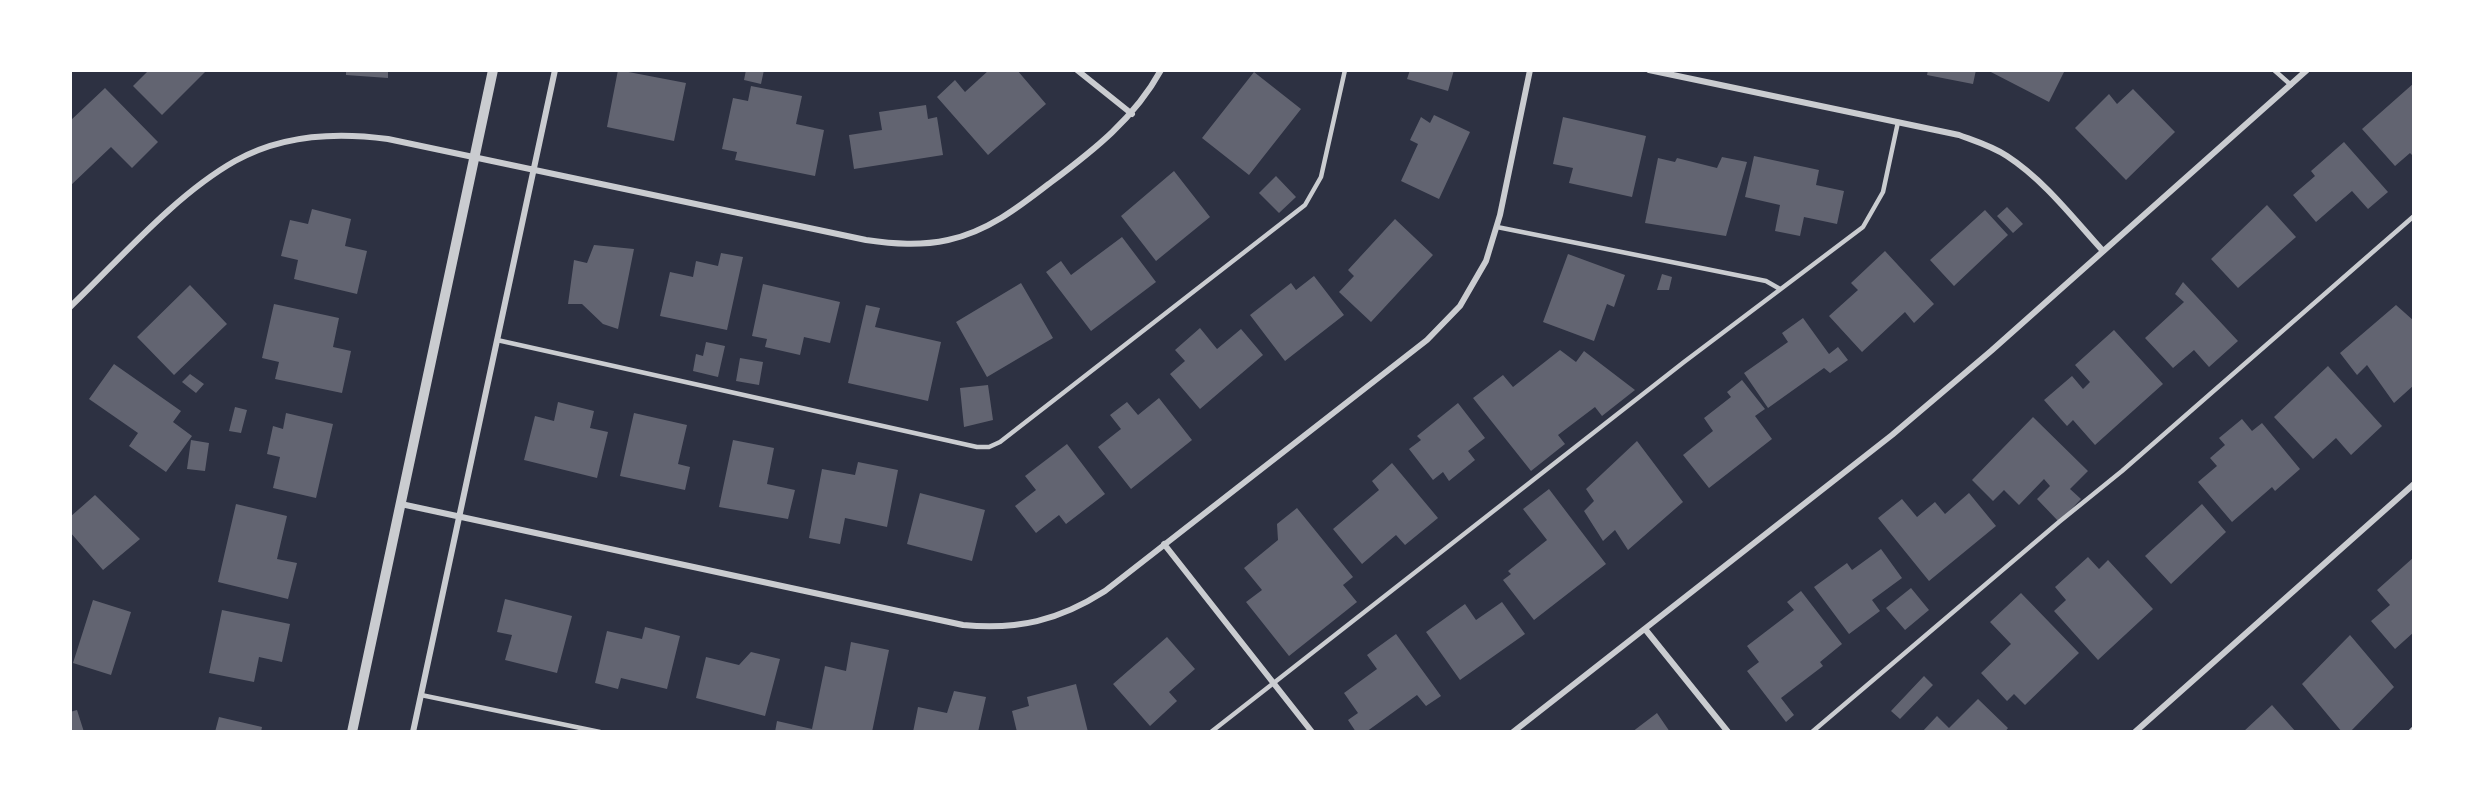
<!DOCTYPE html>
<html>
<head>
<meta charset="utf-8">
<style>
  body { margin:0 }
  #map { position:relative; width:2484px; height:802px; overflow:hidden; background:#2d3142; font-family:"Varela Round",sans-serif }
  canvas { display:block }
  .frame { position:absolute; inset:0; border:72px solid #fff; pointer-events:none }
</style>
</head>
<body>
<div id="map">
<canvas width="2484" height="802"></canvas>
<div class="frame"></div>
</div>
<script>
const ctx = document.querySelector('canvas').getContext('2d');
ctx.lineJoin = 'round';
function paint(path, color) { ctx.fillStyle = color; ctx.fill(path, 'evenodd'); }
function strokePath(path, color, width, dash) { ctx.strokeStyle = color; ctx.lineWidth = width; ctx.lineCap = dash ? 'butt' : 'round'; ctx.setLineDash(dash || []); ctx.stroke(path); }
paint(new Path2D(`
  M 149,70 L 207,70 L 162,115 L 133,86 Z
  M 346,70 L 388,70 L 388,78 L 346,75 Z
  M 618,70 L 686,83 L 674,141 L 607,127 Z
  M 746,70 L 764,70 L 761,84 L 744,80 Z
  M 989,70 L 1017,70 L 1046,104 L 988,155 L 937,97 L 955,80 L 965,92 Z
  M 1410,70 L 1454,70 L 1448,91 L 1407,79 Z
  M 1928,70 L 1976,70 L 1973,84 L 1927,75 Z
  M 1987,70 L 2065,70 L 2049,102 Z
  M 1254,72 L 1301,109 L 1249,175 L 1202,138 Z
  M 2414,83 L 2414,157 L 2410,153 L 2395,166 L 2362,129 Z
  M 751,86 L 802,96 L 796,124 L 824,130 L 815,176 L 735,160 L 737,152 L 722,149 L 733,98 L 748,101 Z
  M 105,88 L 158,142 L 132,168 L 111,147 L 70,186 L 70,121 Z
  M 2133,89 L 2175,132 L 2126,180 L 2075,128 L 2109,94 L 2117,104 Z
  M 926,105 L 928,119 L 937,117 L 943,155 L 854,169 L 849,135 L 882,130 L 879,112 Z
  M 1434,115 L 1470,132 L 1439,199 L 1401,181 L 1418,144 L 1410,140 L 1421,117 L 1430,123 Z
  M 1563,117 L 1646,136 L 1632,197 L 1569,183 L 1573,168 L 1553,164 Z
  M 2344,142 L 2388,192 L 2368,209 L 2352,191 L 2316,222 L 2293,195 L 2315,176 L 2311,171 Z
  M 1754,156 L 1819,170 L 1816,185 L 1844,191 L 1837,224 L 1804,217 L 1800,236 L 1775,231 L 1780,205 L 1745,197 Z
  M 1722,157 L 1747,162 L 1726,236 L 1645,223 L 1658,158 L 1675,162 L 1677,158 L 1717,168 Z
  M 1174,171 L 1210,217 L 1156,261 L 1121,216 Z
  M 1276,176 L 1296,197 L 1279,213 L 1259,193 Z
  M 2267,205 L 2296,237 L 2238,288 L 2211,259 Z
  M 2007,207 L 2023,224 L 2013,233 L 1997,216 Z
  M 312,209 L 351,219 L 345,246 L 367,251 L 357,294 L 294,279 L 298,260 L 281,256 L 290,220 L 308,224 Z
  M 1985,210 L 2008,235 L 1954,286 L 1930,260 Z
  M 1395,219 L 1433,255 L 1371,322 L 1339,292 L 1354,276 L 1348,270 Z
  M 1122,237 L 1156,282 L 1091,331 L 1046,272 L 1061,261 L 1071,275 Z
  M 594,245 L 634,249 L 618,329 L 603,324 L 582,304 L 568,304 L 574,260 L 587,263 Z
  M 1885,251 L 1934,304 L 1914,323 L 1905,312 L 1862,352 L 1829,316 L 1858,290 L 1851,283 Z
  M 721,253 L 743,257 L 727,330 L 660,316 L 670,272 L 693,277 L 696,261 L 718,266 Z
  M 1568,254 L 1625,275 L 1614,307 L 1607,304 L 1594,341 L 1543,322 Z
  M 1662,274 L 1672,277 L 1669,290 L 1657,290 Z
  M 1314,276 L 1344,315 L 1285,361 L 1250,315 L 1291,283 L 1296,290 Z
  M 2183,282 L 2238,341 L 2209,367 L 2194,350 L 2173,368 L 2145,338 L 2184,302 L 2175,294 Z
  M 1021,283 L 1053,338 L 987,377 L 956,322 Z
  M 763,284 L 840,302 L 830,343 L 804,337 L 800,355 L 765,347 L 767,339 L 752,336 Z
  M 190,285 L 227,324 L 174,375 L 137,337 Z
  M 274,304 L 339,318 L 333,347 L 351,351 L 342,393 L 275,379 L 279,362 L 262,358 Z
  M 866,305 L 880,308 L 875,327 L 941,342 L 928,401 L 848,383 Z
  M 2396,305 L 2414,321 L 2414,385 L 2394,403 L 2367,365 L 2357,375 L 2340,353 Z
  M 1803,318 L 1829,354 L 1838,347 L 1848,360 L 1830,373 L 1824,368 L 1768,408 L 1744,373 L 1788,342 L 1782,333 Z
  M 1200,328 L 1217,349 L 1241,329 L 1263,355 L 1200,409 L 1170,374 L 1185,361 L 1175,350 Z
  M 2114,330 L 2163,384 L 2095,445 L 2073,420 L 2067,426 L 2044,400 L 2072,376 L 2083,389 L 2090,382 L 2075,365 Z
  M 706,342 L 725,346 L 718,377 L 693,371 L 696,354 L 703,356 Z
  M 1560,350 L 1576,362 L 1584,351 L 1635,390 L 1602,416 L 1595,407 L 1558,435 L 1565,444 L 1531,471 L 1473,398 L 1503,375 L 1513,387 Z
  M 740,358 L 763,362 L 759,385 L 736,381 Z
  M 114,364 L 181,411 L 173,422 L 192,436 L 166,472 L 129,446 L 138,433 L 89,399 Z
  M 2328,366 L 2382,426 L 2351,455 L 2336,438 L 2313,459 L 2274,417 Z
  M 190,374 L 204,384 L 196,393 L 182,382 Z
  M 1742,380 L 1765,409 L 1755,416 L 1772,439 L 1709,488 L 1683,455 L 1713,431 L 1704,418 L 1731,397 L 1727,392 Z
  M 988,385 L 993,420 L 964,427 L 960,388 Z
  M 1159,398 L 1192,440 L 1131,489 L 1098,447 L 1121,429 L 1110,415 L 1127,402 L 1138,415 Z
  M 558,402 L 594,411 L 590,428 L 608,432 L 597,478 L 524,460 L 535,416 L 554,421 Z
  M 1458,403 L 1485,438 L 1468,451 L 1475,460 L 1449,481 L 1443,472 L 1433,480 L 1409,449 L 1421,440 L 1417,436 Z
  M 235,407 L 247,410 L 241,433 L 229,431 Z
  M 286,413 L 333,424 L 316,498 L 273,488 L 280,457 L 267,454 L 273,426 L 283,429 Z
  M 634,413 L 687,425 L 678,464 L 690,467 L 685,490 L 620,476 Z
  M 2033,417 L 2088,471 L 2070,489 L 2081,499 L 2059,522 L 2037,499 L 2050,486 L 2044,479 L 2019,505 L 2004,490 L 1993,501 L 1972,480 Z
  M 2242,419 L 2252,431 L 2262,423 L 2300,469 L 2275,491 L 2272,487 L 2232,522 L 2198,482 L 2217,466 L 2210,458 L 2225,445 L 2219,438 Z
  M 191,440 L 209,443 L 205,471 L 187,469 Z
  M 733,440 L 774,448 L 767,484 L 795,490 L 788,519 L 719,507 Z
  M 1637,441 L 1683,502 L 1628,550 L 1615,530 L 1603,541 L 1584,511 L 1594,501 L 1586,489 Z
  M 1067,444 L 1105,494 L 1066,524 L 1059,515 L 1036,533 L 1015,506 L 1036,490 L 1025,476 Z
  M 858,462 L 898,470 L 887,527 L 845,518 L 840,544 L 809,538 L 822,469 L 855,475 Z
  M 1392,463 L 1438,518 L 1405,545 L 1396,535 L 1362,564 L 1333,529 L 1379,490 L 1372,481 Z
  M 1549,489 L 1606,564 L 1534,620 L 1503,580 L 1511,574 L 1508,571 L 1547,540 L 1523,509 Z
  M 920,493 L 985,510 L 972,561 L 907,544 Z
  M 1969,493 L 1996,526 L 1929,581 L 1878,518 L 1902,499 L 1917,517 L 1935,502 L 1945,514 Z
  M 95,495 L 140,539 L 103,570 L 70,532 L 70,517 Z
  M 236,504 L 287,516 L 277,559 L 297,563 L 288,599 L 218,582 Z
  M 2202,504 L 2226,532 L 2171,584 L 2145,556 Z
  M 1297,508 L 1353,577 L 1343,585 L 1357,602 L 1289,656 L 1246,602 L 1262,590 L 1244,568 L 1278,540 L 1277,524 Z
  M 1881,549 L 1902,578 L 1872,600 L 1880,611 L 1849,634 L 1814,587 L 1847,563 L 1852,570 Z
  M 2088,557 L 2099,569 L 2108,560 L 2153,609 L 2098,660 L 2054,611 L 2066,600 L 2055,587 Z
  M 2414,557 L 2414,632 L 2395,649 L 2371,621 L 2390,605 L 2377,590 Z
  M 1911,588 L 1929,610 L 1905,630 L 1886,608 Z
  M 1801,591 L 1842,644 L 1820,662 L 1823,666 L 1781,698 L 1794,715 L 1786,722 L 1747,671 L 1759,662 L 1747,646 L 1794,610 L 1787,602 Z
  M 2021,593 L 2079,653 L 2025,705 L 2014,694 L 2007,701 L 1981,673 L 2011,644 L 1990,622 Z
  M 505,599 L 572,616 L 557,673 L 505,660 L 512,635 L 497,632 Z
  M 93,600 L 131,612 L 111,675 L 73,663 Z
  M 1502,602 L 1525,634 L 1460,680 L 1426,632 L 1465,604 L 1476,620 Z
  M 222,610 L 290,624 L 282,662 L 259,657 L 254,682 L 209,673 Z
  M 645,627 L 680,636 L 667,689 L 621,678 L 618,689 L 595,683 L 607,631 L 642,639 Z
  M 1396,634 L 1441,696 L 1426,706 L 1417,695 L 1366,732 L 1356,732 L 1348,720 L 1358,713 L 1344,693 L 1377,669 L 1367,655 Z
  M 2350,635 L 2394,687 L 2350,732 L 2342,732 L 2302,684 Z
  M 1167,637 L 1195,669 L 1169,692 L 1177,701 L 1150,726 L 1113,684 Z
  M 851,642 L 889,650 L 872,732 L 775,732 L 777,721 L 812,729 L 825,666 L 846,671 Z
  M 751,652 L 780,659 L 765,716 L 696,698 L 706,657 L 739,665 Z
  M 1924,676 L 1933,685 L 1900,719 L 1891,711 Z
  M 1076,684 L 1088,732 L 1017,732 L 1012,711 L 1029,706 L 1027,697 Z
  M 954,691 L 986,697 L 978,732 L 913,732 L 918,707 L 947,713 Z
  M 1978,699 L 2008,728 L 2005,732 L 1922,732 L 1937,716 L 1949,728 Z
  M 2272,705 L 2296,732 L 2243,732 Z
  M 77,710 L 84,732 L 70,732 L 70,712 Z
  M 1657,713 L 1670,732 L 1632,732 Z
  M 219,717 L 262,727 L 261,732 L 215,732 Z`), '#626471');
strokePath(new Path2D(`
  M 2274,70 L 2291,85
  M 1497,227 L 1766,281 L 1780,289
  M 497,340 L 977,447 L 989,447 L 1000,442 L 1305,205 L 1321,177 L 1345,70
  M 421,695 L 600,732
  M 1211,732 L 1684,362 L 1863,227 L 1883,192 L 1898,122
  M 1812,732 L 2059,522 L 2122,471 L 2414,216
  M 2410,732 L 2414,728`), '#caccd0', 4.5);
strokePath(new Path2D(`
  M 1077,70 L 1132,114
  M 1649,70 L 1959,135 C 1975,141 1992,146 2007,156 C 2044,180 2073,218 2103,251
  M 70,307 C 120,259 175,195 235,161 C 281,135 337,132 388,139 L 866,240 C 894,244 920,246 948,240 C 987,232 1019,207 1050,183 C 1094,150 1134,119 1161,70
  M 401,504 L 963,625 C 1018,630 1058,621 1105,591 L 1427,340 L 1460,306 L 1486,261 L 1500,215 L 1530,70
  M 1164,544 L 1312,732
  M 1645,629 L 1728,732
  M 413,732 L 555,70
  M 1513,732 L 1892,435 L 1991,351 L 2307,70
  M 2135,732 L 2414,484`), '#caccd0', 6);
strokePath(new Path2D(`
  M 352,732 L 493,70`), '#caccd0', 10);
</script>
</body>
</html>
